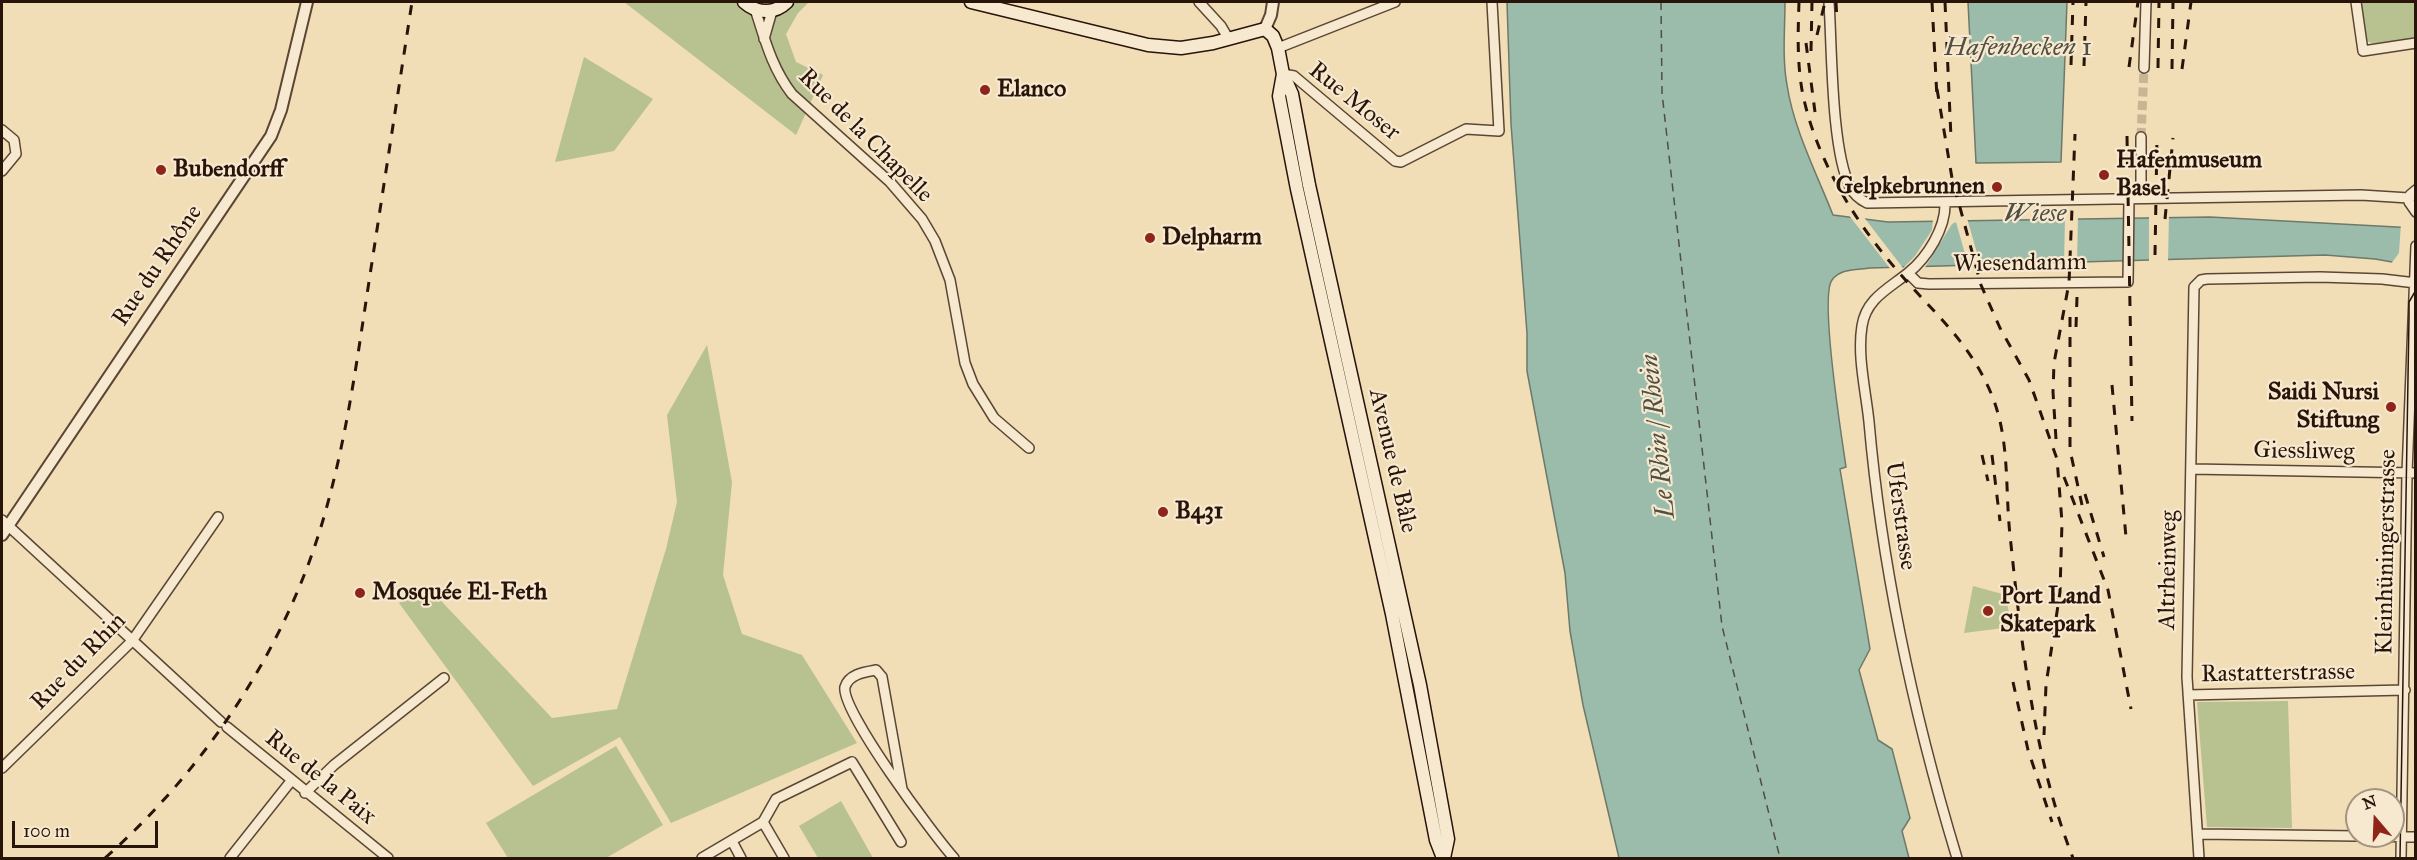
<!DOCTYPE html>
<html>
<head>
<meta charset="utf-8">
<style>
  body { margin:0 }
  #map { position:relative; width:2417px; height:860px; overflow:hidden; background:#f1ddb6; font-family:"IM FELL Great Primer",serif }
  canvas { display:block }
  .frame { position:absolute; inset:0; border:3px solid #291409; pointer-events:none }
  .north { position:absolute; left:2345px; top:788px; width:60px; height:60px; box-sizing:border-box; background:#f6e9d0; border:2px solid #a49480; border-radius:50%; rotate:341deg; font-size:16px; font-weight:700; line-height:24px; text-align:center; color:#291409 }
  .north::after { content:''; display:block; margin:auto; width:21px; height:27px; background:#8f2418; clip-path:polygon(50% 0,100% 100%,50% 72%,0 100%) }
  .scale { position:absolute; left:12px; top:821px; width:146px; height:27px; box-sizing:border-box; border:3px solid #291409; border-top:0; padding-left:8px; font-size:18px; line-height:21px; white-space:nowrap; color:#291409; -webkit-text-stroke:4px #f6e9d0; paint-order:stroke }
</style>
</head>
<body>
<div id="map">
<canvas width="2417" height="860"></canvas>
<div class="frame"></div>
<div class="north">N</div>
<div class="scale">100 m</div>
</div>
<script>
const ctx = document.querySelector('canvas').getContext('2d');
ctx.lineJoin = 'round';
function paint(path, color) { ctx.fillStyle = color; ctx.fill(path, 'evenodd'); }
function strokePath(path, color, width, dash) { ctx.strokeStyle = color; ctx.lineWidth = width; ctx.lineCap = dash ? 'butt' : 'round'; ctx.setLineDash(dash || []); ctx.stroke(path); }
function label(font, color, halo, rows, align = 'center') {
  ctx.font = font + ' "IM FELL Great Primer",serif'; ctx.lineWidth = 4.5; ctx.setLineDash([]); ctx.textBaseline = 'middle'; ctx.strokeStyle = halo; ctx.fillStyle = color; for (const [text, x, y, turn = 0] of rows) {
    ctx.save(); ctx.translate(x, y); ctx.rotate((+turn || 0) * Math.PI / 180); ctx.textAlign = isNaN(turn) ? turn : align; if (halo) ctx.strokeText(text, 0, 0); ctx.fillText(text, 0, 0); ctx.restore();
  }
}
paint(new Path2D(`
  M 624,2 L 809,2 L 798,13 L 786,34 L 796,62 L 823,75 L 796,135 Z
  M 2360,2 L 2415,2 L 2415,39 L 2376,45 L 2367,41 Z
  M 584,57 L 653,99 L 614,151 L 555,162 Z
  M 707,345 L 732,482 L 723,575 L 742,634 L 802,655 L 857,743 L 671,823 L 620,737 L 533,786 L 399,603 L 427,586 L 552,718 L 617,709 L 666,549 L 677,502 L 667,415 Z
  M 1973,586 L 2006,595 L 2011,627 L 1964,633 Z
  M 2288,701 L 2292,828 L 2207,827 L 2197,702 Z
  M 616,746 L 663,825 L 606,858 L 508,858 L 486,823 Z
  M 841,801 L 873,858 L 818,858 L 799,826 Z`), '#b7c290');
const water = new Path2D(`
  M 1507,2 L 1785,2 C 1785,29 1782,57 1787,85 C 1794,130 1816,172 1833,215 L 1888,222 L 2210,217 L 2415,228 L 2415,266 L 2375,259 L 2325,255 L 1870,268 C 1857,270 1841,268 1832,280 C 1819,297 1842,439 1846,467 L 1840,469 L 1870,649 L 1859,670 L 1878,740 L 1892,749 L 1910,818 L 1902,831 L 1909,858 L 1619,858 L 1583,705 L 1570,631 L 1565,573 L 1527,371 L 1527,333 L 1511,124 Z
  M 1968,2 L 2067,2 L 2061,162 L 1976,163 Z`);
paint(water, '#9bbcaa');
strokePath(water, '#6d796a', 1.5);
paint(new Path2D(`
  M 1848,214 L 1863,216 L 1903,268 L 1915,256 L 1932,230 L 1933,219 L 1967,218 L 1981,267 L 1969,268 L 1956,222 L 1952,224 L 1924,269 L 1903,268 L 1892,271 Z
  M 2149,215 L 2169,215 L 2168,262 L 2149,262 Z
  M 2078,216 L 2077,265 L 2064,265 L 2065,217 Z
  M 2401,223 L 2416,225 L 2415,267 L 2390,265 L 2399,253 Z`), '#f1ddb6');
strokePath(new Path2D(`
  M 1661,2 L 1662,93 L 1722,626 L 1780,858`), '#514f41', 1.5, [8, 6]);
strokePath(new Path2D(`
  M 2141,137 L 2144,68`), '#c9b593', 9, [9, 4.5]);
const minor = new Path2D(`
  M 1199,2 L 1221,26 L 1228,38
  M 1829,2 C 1832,47 1831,149 1850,187 C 1854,195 1859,199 1867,203 L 2361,195 L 2409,198
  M 2356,2 L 2363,51 L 2416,43
  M 755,9 C 765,40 772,68 792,94 L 890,182 L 922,219 L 935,241 L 950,280 L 965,363 L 973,384 L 994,418 L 1029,448
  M 764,39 L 772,11
  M 1278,48 L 1395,2
  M 2144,68 L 2146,2
  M 1283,74 L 1294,76 L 1395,161 L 1401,162 L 1466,129 L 1499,131 L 1492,2
  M 2,130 L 14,140 L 16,154 L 2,171
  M 2416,190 L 2410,195 L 2409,202 L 2416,212
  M 2141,198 L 2141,137
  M 1945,203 C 1946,228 1927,258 1908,273 C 1888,289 1866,299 1862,326 C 1857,356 1866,392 1869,422 C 1882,570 1914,716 1957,858
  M 1908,273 L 1918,283 L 1929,284 L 2128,282 L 2129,198
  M 2191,469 L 2416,473
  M 2,520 L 221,722
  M 2188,695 L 2405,690
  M 227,727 L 388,858
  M 2,768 L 132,641 L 218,517
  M 902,789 L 882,677 L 876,670 C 865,672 849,674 845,687 C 840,710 935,837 954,858
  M 305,793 L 334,765 L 444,678
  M 763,822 L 776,799 L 852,762 L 901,842
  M 2199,834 L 2357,836
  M 2363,836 L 2416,837
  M 733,843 L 741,858
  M 230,858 L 291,781
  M 702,858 L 763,822 L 784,858
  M 2199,858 L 2187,677 L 2194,287 L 2201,280 L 2207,279 L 2320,277 L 2382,279 L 2416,283
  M 2401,858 L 2407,473 L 2416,246`);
const tertiary = new Path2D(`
  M 1265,29 L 1271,15 L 1273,2
  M 2,535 L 271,136 L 281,110 L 307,2`);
const secondary = new Path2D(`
  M 744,2 C 757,14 775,14 787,2
  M 971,2 L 1148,45 L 1181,48 L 1213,43 L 1265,29 L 1273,36 L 1278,48 L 1283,74 L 1292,94 L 1309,185 L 1420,685 L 1448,839 L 1444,858
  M 1283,74 L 1279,96 L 1297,189 L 1392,614 L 1436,840 L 1443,858`);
strokePath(minor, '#5b4634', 12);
strokePath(tertiary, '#5b4634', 14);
strokePath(secondary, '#291409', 15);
strokePath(minor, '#f6e9d0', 9);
strokePath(tertiary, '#f6e9d0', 10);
strokePath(secondary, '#f6e9d0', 12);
strokePath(new Path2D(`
  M 2400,858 L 2409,317 L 2409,302 L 2416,290`), '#291409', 1.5);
strokePath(new Path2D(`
  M 1799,2 C 1798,31 1797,61 1802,90 C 1815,159 1856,224 1902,276 C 1938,317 1972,345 1993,398 C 2010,443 2005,489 2010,535 C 2021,641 2034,760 2073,858
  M 1836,2 L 1837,21
  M 1932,2 L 1937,98
  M 1945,2 L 1951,138
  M 1817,35 L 1825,2
  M 1806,43 L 1815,112
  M 1811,51 L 1812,2
  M 2071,65 L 2073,2
  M 2084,66 L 2086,2
  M 2129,67 L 2138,2
  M 2158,68 L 2159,2
  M 2172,69 L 2173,2
  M 2182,69 L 2191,2
  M 1937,89 L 1952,178 L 1981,285 L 2000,328 L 2029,380 L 2057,459 L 2062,522 L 2060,592 L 2046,685 L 2044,735
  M 2127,136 L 2132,421
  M 2165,219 L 2173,138
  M 2155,255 L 2157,137
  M 2070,317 L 2070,450 L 2082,505
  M 2076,327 L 2077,297
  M 2112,385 L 2126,537
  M 2056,439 L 2053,392 L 2054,363 L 2069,283 L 2075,134
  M 1982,455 L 1988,481
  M 1992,455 L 2000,521
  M 2064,477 L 2108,590 L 2131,709
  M 2085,494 L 2104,557
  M 2013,682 L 2028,750 L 2052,822
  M 105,858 C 209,766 291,640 327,506 C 348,430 358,353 370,275 C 384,184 398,93 412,2`), '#291409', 3, [10, 10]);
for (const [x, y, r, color] of [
  [985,90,6,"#8f2418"],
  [161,170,6,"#8f2418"],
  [2104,175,6,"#8f2418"],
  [1997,187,6,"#8f2418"],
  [1150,238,6,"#8f2418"],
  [2391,407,6,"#8f2418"],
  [1163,512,6,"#8f2418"],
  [360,593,6,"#8f2418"],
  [1988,611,6,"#8f2418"]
]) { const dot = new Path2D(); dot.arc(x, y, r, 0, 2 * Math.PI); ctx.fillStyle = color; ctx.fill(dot); strokePath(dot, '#f6e9d0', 2); }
label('bold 24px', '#291409', '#f6e9d0', [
  ["Elanco",997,90],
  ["Hafenmuseum",2116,161],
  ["Basel",2116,189],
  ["Bubendorff",173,170],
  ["Gelpkebrunnen",1985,187,"right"],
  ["Delpharm",1162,238],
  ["Saidi Nursi",2379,393,"right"],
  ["Stiftung",2379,421,"right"],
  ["B431",1175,512],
  ["Mosquée El-Feth",372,593],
  ["Port Land",2000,597],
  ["Skatepark",2000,625]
], 'left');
label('24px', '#291409', '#f6e9d0', [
  ["Rue Moser",1354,102,39],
  ["Rue de la Chapelle",865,136,45],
  ["Wiesendamm",2020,264,-1],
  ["Rue du Rhône",158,266,-56],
  ["Giessliweg",2304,452,1],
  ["Avenue de Bâle",1392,461,77],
  ["Uferstrasse",1900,516,82],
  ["Kleinhüningerstrasse",2387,552,-89],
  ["Altrheinweg",2169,570,-89],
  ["Rue du Rhin",79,662,-46],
  ["Rastatterstrasse",2278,674,-1],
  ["Rue de la Paix",320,778,39]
]);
label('italic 26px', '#514f41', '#f6e9d0', [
  ["Hafenbecken 1",2018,49],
  ["Wiese",2035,215],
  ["Le Rhin / Rhein",1659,436,-96]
]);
</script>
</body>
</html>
